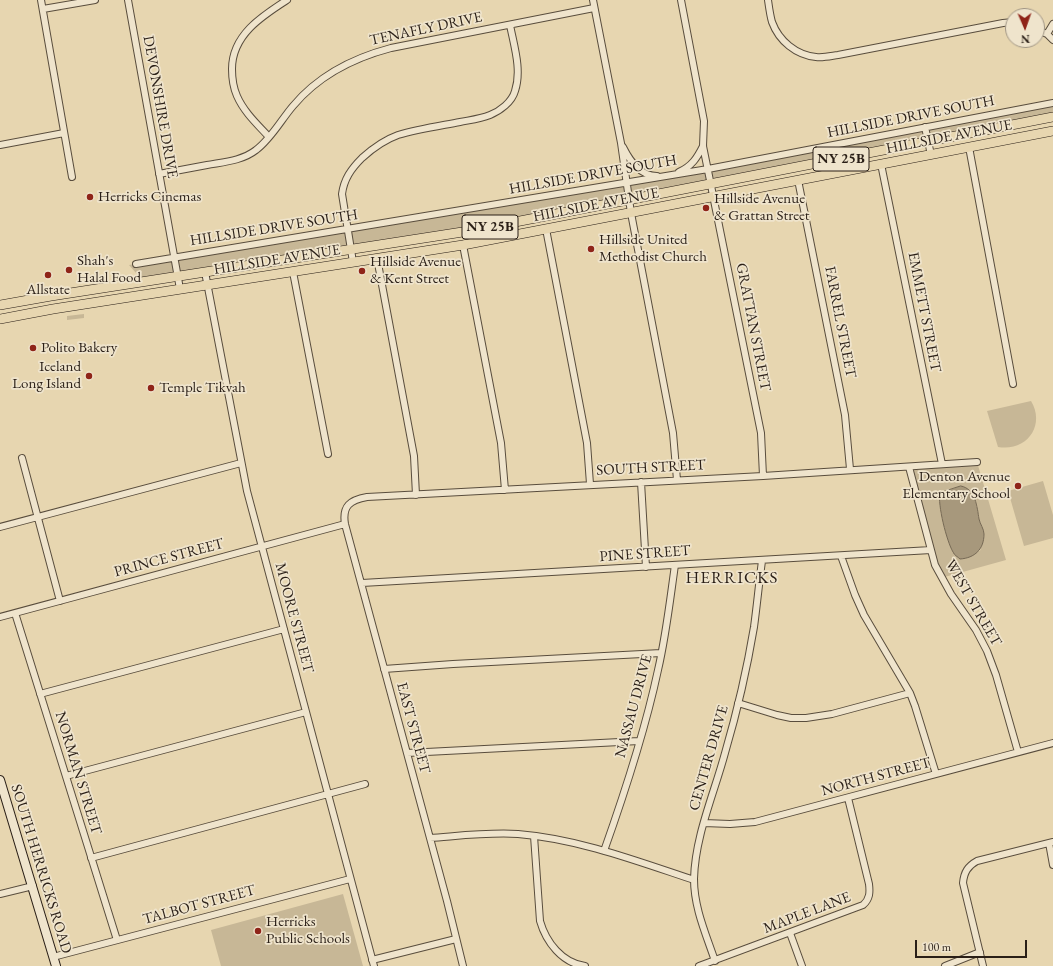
<!DOCTYPE html>
<html>
<head>
<meta charset="utf-8">
<style>
  body { margin:0 }
  #map { position:relative; width:1053px; height:966px; overflow:hidden; background:#e7d6b0; font-family:"EB Garamond",serif }
  canvas { display:block }
  .north { position:absolute; left:1005px; top:8px; width:40px; height:40px; box-sizing:border-box; background:#efe4cc; border:1px solid #a09584; border-radius:50%; rotate:178deg; font-size:11px; font-weight:700; line-height:16px; text-align:center; color:#2a1f17 }
  .north::after { content:''; display:block; margin:auto; width:14px; height:18px; background:#8f2418; clip-path:polygon(50% 0,100% 100%,50% 72%,0 100%) }
  .scale { position:absolute; left:915px; top:940px; width:112px; height:18px; box-sizing:border-box; border:2px solid #2a1f17; border-top:0; padding-left:5px; font-size:12px; line-height:14px; white-space:nowrap; color:#2a1f17; -webkit-text-stroke:3px #efe4cc; paint-order:stroke }
</style>
</head>
<body>
<div id="map">
<canvas width="1053" height="966"></canvas>
<div class="north">N</div>
<div class="scale">100 m</div>
</div>
<script>
const ctx = document.querySelector('canvas').getContext('2d');
ctx.lineJoin = 'round';
function paint(path, color) { ctx.fillStyle = color; ctx.fill(path, 'evenodd'); }
function strokePath(path, color, width, dash) { ctx.strokeStyle = color; ctx.lineWidth = width; ctx.lineCap = dash ? 'butt' : 'round'; ctx.setLineDash(dash || []); ctx.stroke(path); }
function label(font, color, halo, rows, align = 'center') {
  ctx.font = font + ' "EB Garamond",serif'; ctx.lineWidth = 3.5; ctx.setLineDash([]); ctx.textBaseline = 'middle'; ctx.strokeStyle = halo; ctx.fillStyle = color; for (const [text, x, y, turn = 0] of rows) {
    ctx.save(); ctx.translate(x, y); ctx.rotate((+turn || 0) * Math.PI / 180); ctx.textAlign = isNaN(turn) ? turn : align; if (halo) ctx.strokeText(text, 0, 0); ctx.fillText(text, 0, 0); ctx.restore();
  }
}
paint(new Path2D(`
  M 1053,103 L 1053,117 L 469,231 L 144,282 L 129,265 L 708,169 Z
  M 84,314 L 84,318 L 67,320 L 67,316 Z
  M 1031,401 C 1046,426 1026,452 998,447 L 987,411 Z
  M 977,462 L 1006,560 L 941,578 L 909,467 ZM 954,488 L 969,490 L 977,504 L 979,521 L 984,533 L 980,551 L 953,553 C 947,534 937,513 940,493 Z
  M 1043,481 L 1053,515 L 1053,538 L 1024,546 L 1008,491 Z
  M 343,894 L 363,966 L 221,966 L 211,930 Z`), '#c7b796');
const water = new Path2D(`
  M 961,486 C 976,489 977,507 979,519 C 980,524 984,529 984,534 C 984,549 975,558 960,559 C 958,557 954,555 953,552 C 947,542 937,504 940,493 Z`);
paint(water, '#a7987c');
strokePath(water, '#756854', 1);
const street = new Path2D(`
  M 41,0 L 72,177
  M 128,0 L 180,289
  M 593,0 L 621,143 L 631,213 L 673,433 L 677,480
  M 681,0 L 704,121 L 703,146 L 761,433 L 763,476
  M 768,0 C 769,7 770,15 772,22 C 779,41 796,55 816,57 C 823,58 831,56 838,55 L 1003,23 L 1013,22
  M 43,9 L 95,0
  M 1037,30 L 1047,34 L 1053,40
  M 1047,34 L 1053,24
  M 925,127 L 931,155
  M 269,137 C 257,124 244,112 237,96 C 233,87 232,78 232,69 C 232,35 262,16 287,0
  M 0,145 L 64,133
  M 623,147 C 630,161 640,176 657,176
  M 969,147 L 1013,384
  M 881,164 L 942,464
  M 679,172 C 692,166 697,158 703,146
  M 159,174 C 175,171 191,168 207,165 C 223,162 242,161 256,150 C 271,139 281,120 293,106 C 318,76 353,58 391,48 L 594,8
  M 798,180 L 845,415 L 850,469
  M 546,229 L 587,443 L 590,484
  M 463,245 L 501,443 L 505,490
  M 377,258 L 414,456 L 416,495
  M 353,262 L 342,194 C 344,179 351,169 362,158 C 373,148 384,140 398,135 C 418,129 439,126 460,122 C 470,120 480,119 490,115 C 500,111 512,102 515,91 C 522,70 514,46 510,25
  M 136,264 L 708,169 L 1053,103
  M 205,272 L 247,491 L 374,966
  M 293,272 L 328,454
  M 22,458 L 60,601
  M 909,467 L 935,565 L 951,594 L 976,630 L 987,651 L 996,675 L 1018,752
  M 641,482 L 646,567
  M 0,527 L 241,463
  M 841,556 L 855,595 L 864,615 L 910,693 L 915,706 L 936,774
  M 362,583 L 931,550
  M 15,613 L 117,940
  M 0,617 L 345,524
  M 384,669 L 453,664 L 661,653
  M 40,694 L 284,629
  M 738,703 L 777,715 L 791,718 L 806,718 L 832,714 L 910,693
  M 407,753 L 639,741
  M 66,776 L 306,712
  M 704,823 L 730,824 L 755,822 L 1053,743
  M 534,836 L 540,921 C 546,942 562,963 585,966
  M 430,838 C 458,836 489,832 518,834 C 579,839 637,861 694,880
  M 1049,843 L 1053,865
  M 604,851 C 625,792 645,731 658,670 C 666,636 670,600 675,565
  M 91,858 L 365,784
  M 0,894 L 33,886
  M 790,933 L 802,966
  M 53,957 L 350,879
  M 372,960 L 456,939
  M 715,961 C 706,934 694,908 694,879 C 695,836 714,794 725,753 C 737,712 747,669 754,627 C 757,605 759,583 762,561
  M 463,966 L 447,901 L 345,524 C 342,506 350,500 367,497 L 763,476 L 977,462
  M 699,966 L 863,905 C 870,899 870,892 869,884 L 848,798
  M 945,966 L 980,952
  M 983,966 L 963,883 C 964,872 968,866 977,861 L 1053,842`);
const secondary = new Path2D(`
  M 0,780 L 56,966`);
const primary = new Path2D(`
  M 0,305 L 51,296 L 469,231 L 1053,117
  M 0,319 L 53,309 L 463,245 L 1053,131`);
strokePath(street, '#594d3d', 8);
strokePath(secondary, '#2a1f17', 10);
strokePath(primary, '#2a1f17', 10);
strokePath(street, '#efe4cc', 6);
strokePath(secondary, '#efe4cc', 8);
strokePath(primary, '#e7d6b0', 9);
for (const [x, y, r, color] of [
  [90,197,4,"#8f2418"],
  [706,208,4,"#8f2418"],
  [591,249,4,"#8f2418"],
  [69,270,4,"#8f2418"],
  [362,271,4,"#8f2418"],
  [48,275,4,"#8f2418"],
  [33,348,4,"#8f2418"],
  [89,376,4,"#8f2418"],
  [151,388,4,"#8f2418"],
  [1018,486,4,"#8f2418"],
  [258,931,4,"#8f2418"]
]) { const dot = new Path2D(); dot.arc(x, y, r, 0, 2 * Math.PI); ctx.fillStyle = color; ctx.fill(dot); strokePath(dot, '#efe4cc', 1.5); }
for (const [x, y, w] of [
  [841,159,56],
  [490,227,56]
]) { const box = new Path2D(); box.roundRect(x - w / 2, y - 12, w, 24, 3); ctx.fillStyle = '#efe4cc'; ctx.fill(box); strokePath(box, '#2a1f17', 1); }
label('bold 14px', '#2a1f17', null, [
  ["NY 25B",841,159],
  ["NY 25B",490,227]
]);
label('15px', '#2a1f17', '#efe4cc', [
  ["TENAFLY DRIVE",426,29,-12],
  ["DEVONSHIRE DRIVE",160,107,80],
  ["HILLSIDE DRIVE SOUTH",911,117,-11],
  ["HILLSIDE AVENUE",949,137,-11],
  ["HILLSIDE DRIVE SOUTH",593,175,-10],
  ["HILLSIDE AVENUE",596,205,-11],
  ["HILLSIDE DRIVE SOUTH",274,228,-9],
  ["HILLSIDE AVENUE",277,260,-9],
  ["EMMETT STREET",924,312,79],
  ["FARREL STREET",840,322,79],
  ["GRATTAN STREET",753,327,79],
  ["SOUTH STREET",651,468,-3],
  ["PINE STREET",645,554,-4],
  ["PRINCE STREET",169,558,-15],
  ["WEST STREET",973,603,60],
  ["MOORE STREET",294,618,75],
  ["NASSAU DRIVE",634,706,-75],
  ["EAST STREET",413,728,75],
  ["CENTER DRIVE",709,758,-74],
  ["NORMAN STREET",78,773,73],
  ["NORTH STREET",876,777,-15],
  ["SOUTH HERRICKS ROAD",41,869,73],
  ["TALBOT STREET",199,905,-15],
  ["MAPLE LANE",807,913,-21]
]);
label('15px', '#2a1f17', '#efe4cc', [
  ["Herricks Cinemas",98,197],
  ["Hillside Avenue",714,199],
  ["& Grattan Street",714,216],
  ["Hillside United",599,240],
  ["Methodist Church",599,257],
  ["Shah's",77,261],
  ["Halal Food",77,278],
  ["Hillside Avenue",370,262],
  ["& Kent Street",370,279],
  ["Allstate",48,290,"center"],
  ["Polito Bakery",41,348],
  ["Iceland",81,367,"right"],
  ["Long Island",81,384,"right"],
  ["Temple Tikvah",159,388],
  ["Denton Avenue",1010,477,"right"],
  ["Elementary School",1010,494,"right"],
  ["Herricks",266,922],
  ["Public Schools",266,939]
], 'left');
ctx.letterSpacing = '1px';
label('17px', '#2a1f17', '#efe4cc', [
  ["HERRICKS",732,578]
]);
ctx.letterSpacing = '0px';
</script>
</body>
</html>
